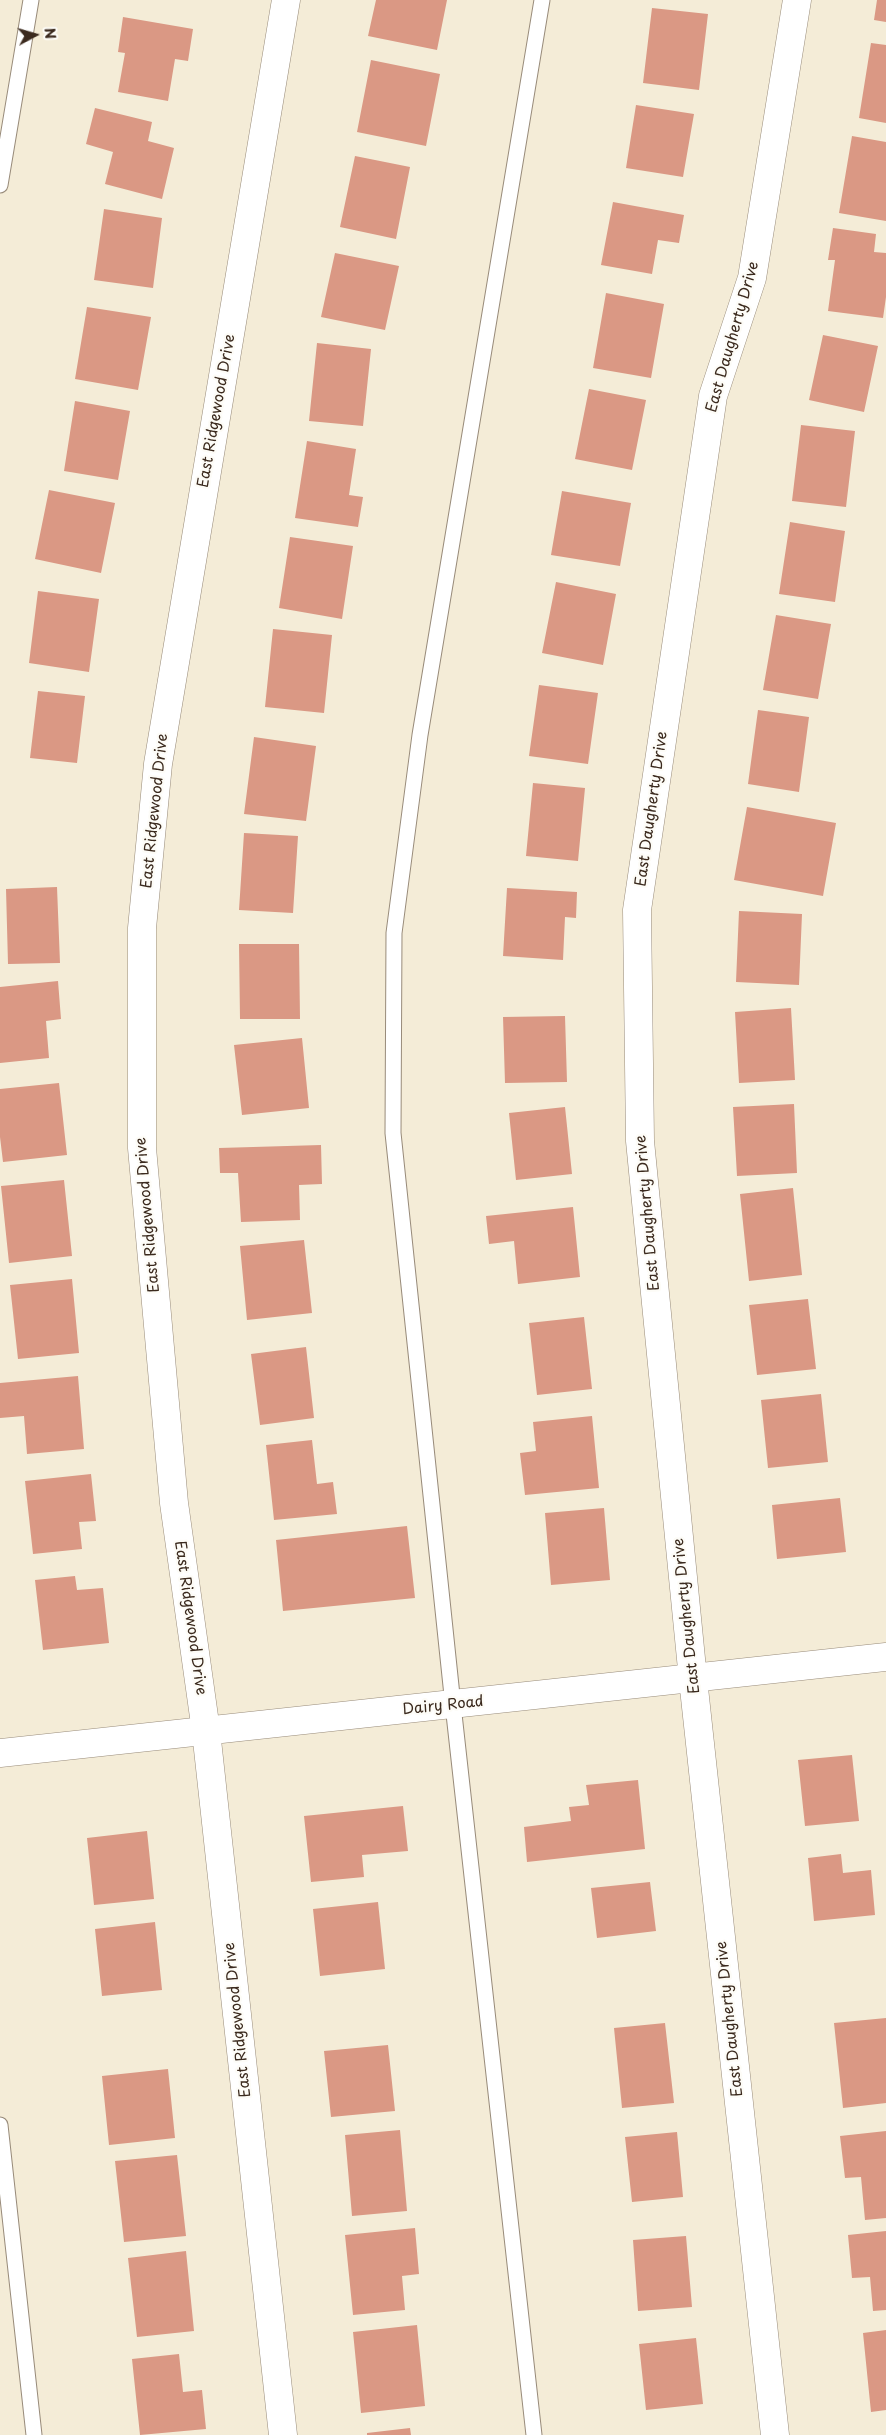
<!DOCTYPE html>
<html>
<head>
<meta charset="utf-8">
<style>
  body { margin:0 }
  #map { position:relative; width:886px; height:2435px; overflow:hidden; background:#f4ecd7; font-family:"Playpen Sans",sans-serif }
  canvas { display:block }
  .north { position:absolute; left:10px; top:10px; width:50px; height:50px; -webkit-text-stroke:4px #fdfcf7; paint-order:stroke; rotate:84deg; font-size:14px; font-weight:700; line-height:20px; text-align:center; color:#3b2a1e }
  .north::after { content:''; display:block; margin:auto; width:18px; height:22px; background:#3b2a1e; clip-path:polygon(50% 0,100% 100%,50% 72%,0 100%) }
</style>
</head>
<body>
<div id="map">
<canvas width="886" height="2435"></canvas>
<div class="north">N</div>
</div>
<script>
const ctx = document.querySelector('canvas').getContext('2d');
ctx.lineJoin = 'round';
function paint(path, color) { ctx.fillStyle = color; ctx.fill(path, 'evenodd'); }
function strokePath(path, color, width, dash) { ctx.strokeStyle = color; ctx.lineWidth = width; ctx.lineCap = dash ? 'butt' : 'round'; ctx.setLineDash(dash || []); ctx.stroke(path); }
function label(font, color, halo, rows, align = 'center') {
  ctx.font = font + ' "Playpen Sans",sans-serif'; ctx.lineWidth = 4.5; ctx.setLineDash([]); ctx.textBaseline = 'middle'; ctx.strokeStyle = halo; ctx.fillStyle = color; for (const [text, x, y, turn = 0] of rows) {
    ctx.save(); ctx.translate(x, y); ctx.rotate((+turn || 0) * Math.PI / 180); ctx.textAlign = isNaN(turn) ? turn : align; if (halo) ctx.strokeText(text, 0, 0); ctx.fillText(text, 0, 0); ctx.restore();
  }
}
paint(new Path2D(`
  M 376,0 L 447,0 L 437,50 L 368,36 Z
  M 877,0 L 886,0 L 886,22 L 874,20 Z
  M 652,8 L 708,14 L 699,90 L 643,83 Z
  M 123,17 L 193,29 L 188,61 L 175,59 L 168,101 L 118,92 L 125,53 L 118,52 Z
  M 871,43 L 886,45 L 886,123 L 859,118 Z
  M 371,60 L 440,74 L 426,146 L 357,132 Z
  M 636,105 L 694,114 L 683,177 L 626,168 Z
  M 95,108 L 152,122 L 148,141 L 174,148 L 162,199 L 105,184 L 113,152 L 86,144 Z
  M 852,136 L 886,142 L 886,221 L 839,213 Z
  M 355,156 L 410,167 L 396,239 L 340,227 Z
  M 613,202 L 684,215 L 679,243 L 658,240 L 652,274 L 601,265 Z
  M 104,209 L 162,218 L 153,288 L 94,280 Z
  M 833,228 L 876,234 L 874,252 L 886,253 L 886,297 L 883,318 L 828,311 L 835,260 L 828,260 Z
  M 335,253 L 399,266 L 385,330 L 321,317 Z
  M 606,293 L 664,304 L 651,378 L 593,368 Z
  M 87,307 L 151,317 L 138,390 L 75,379 Z
  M 823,335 L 878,346 L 864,412 L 809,400 Z
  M 317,343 L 371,349 L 363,426 L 309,421 Z
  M 589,389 L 646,400 L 632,470 L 575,459 Z
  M 75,401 L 130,411 L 118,480 L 64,471 Z
  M 801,425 L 855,431 L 846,507 L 792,501 Z
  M 307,441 L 356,449 L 349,495 L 363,497 L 358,527 L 295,518 Z
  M 49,490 L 115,503 L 101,573 L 35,559 Z
  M 562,491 L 631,503 L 620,566 L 551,555 Z
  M 790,522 L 845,531 L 835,602 L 779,594 Z
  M 290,537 L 353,546 L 342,619 L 279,608 Z
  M 556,582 L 616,594 L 603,665 L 542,653 Z
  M 38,591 L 99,599 L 89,672 L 29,663 Z
  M 776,615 L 831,624 L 818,699 L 763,690 Z
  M 273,629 L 332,635 L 324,713 L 265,707 Z
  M 539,685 L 598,693 L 588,764 L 529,756 Z
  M 38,691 L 85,696 L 77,763 L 30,758 Z
  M 758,710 L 809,717 L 799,792 L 748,784 Z
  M 254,737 L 316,746 L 306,821 L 244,814 Z
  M 533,783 L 585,788 L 578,861 L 526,856 Z
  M 747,807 L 836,823 L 823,896 L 734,880 Z
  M 244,833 L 298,836 L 293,913 L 239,910 Z
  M 57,887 L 60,963 L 8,964 L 6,889 Z
  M 507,888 L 577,892 L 576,918 L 565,917 L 563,960 L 503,956 Z
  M 739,911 L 802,914 L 799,985 L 736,982 Z
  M 239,944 L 299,944 L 300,1019 L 240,1019 Z
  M 58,981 L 61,1019 L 46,1021 L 49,1058 L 0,1063 L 0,987 Z
  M 791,1008 L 795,1080 L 739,1083 L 735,1012 Z
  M 565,1016 L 567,1082 L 505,1083 L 503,1017 Z
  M 302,1038 L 309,1108 L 242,1115 L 234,1045 Z
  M 59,1083 L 67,1155 L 3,1162 L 0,1137 L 0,1089 Z
  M 794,1104 L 797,1173 L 737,1176 L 733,1107 Z
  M 565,1107 L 572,1174 L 516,1180 L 509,1113 Z
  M 321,1145 L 322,1184 L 299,1185 L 300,1220 L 241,1222 L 238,1173 L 220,1173 L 219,1148 Z
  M 64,1180 L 72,1256 L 9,1263 L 1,1186 Z
  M 793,1188 L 802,1275 L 749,1281 L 740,1194 Z
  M 573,1207 L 580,1277 L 518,1284 L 514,1241 L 489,1244 L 486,1216 Z
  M 304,1240 L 312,1313 L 247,1320 L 240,1246 Z
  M 72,1279 L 79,1353 L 18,1359 L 10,1285 Z
  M 808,1299 L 816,1369 L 757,1375 L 749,1305 Z
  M 584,1317 L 592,1389 L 537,1395 L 529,1323 Z
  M 306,1347 L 314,1418 L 260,1425 L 251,1354 Z
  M 78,1376 L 84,1449 L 27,1454 L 24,1416 L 0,1418 L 0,1383 Z
  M 821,1394 L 828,1462 L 768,1468 L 761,1400 Z
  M 592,1416 L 599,1488 L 525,1495 L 520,1453 L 536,1451 L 533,1422 Z
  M 312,1440 L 317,1484 L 333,1482 L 337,1514 L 274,1520 L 266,1445 Z
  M 91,1474 L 96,1521 L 79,1522 L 82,1549 L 33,1554 L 25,1481 Z
  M 840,1498 L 846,1552 L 777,1559 L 772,1505 Z
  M 604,1508 L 610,1580 L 551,1585 L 545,1513 Z
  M 407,1526 L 415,1598 L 283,1611 L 276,1540 Z
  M 75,1576 L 77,1590 L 103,1588 L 109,1643 L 43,1650 L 35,1580 Z
  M 852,1755 L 859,1821 L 805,1826 L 798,1760 Z
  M 638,1780 L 645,1849 L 527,1862 L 524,1827 L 571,1821 L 569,1807 L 589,1805 L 586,1785 Z
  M 403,1806 L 408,1851 L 362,1855 L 364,1877 L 311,1882 L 304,1816 Z
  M 147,1831 L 154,1899 L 94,1905 L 87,1838 Z
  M 841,1854 L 843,1873 L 871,1870 L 875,1915 L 814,1921 L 808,1858 Z
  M 650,1882 L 656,1931 L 597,1938 L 591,1888 Z
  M 378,1902 L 385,1969 L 320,1976 L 313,1909 Z
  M 155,1922 L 162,1990 L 102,1996 L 95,1929 Z
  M 886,2018 L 886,2103 L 843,2108 L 834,2023 Z
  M 665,2023 L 674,2103 L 622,2108 L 614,2028 Z
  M 388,2045 L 395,2111 L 331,2117 L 324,2051 Z
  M 168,2069 L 175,2138 L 109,2145 L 102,2076 Z
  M 400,2130 L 407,2211 L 352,2216 L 345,2135 Z
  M 886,2131 L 886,2218 L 865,2220 L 861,2177 L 845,2178 L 840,2136 Z
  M 677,2132 L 683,2197 L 632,2202 L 625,2137 Z
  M 177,2155 L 186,2236 L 124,2242 L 115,2161 Z
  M 415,2228 L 419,2274 L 402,2276 L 405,2310 L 353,2315 L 345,2235 Z
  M 886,2231 L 886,2310 L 873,2311 L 870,2277 L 852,2278 L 848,2235 Z
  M 686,2236 L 692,2307 L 638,2311 L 633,2240 Z
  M 186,2251 L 194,2331 L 137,2337 L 128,2258 Z
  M 417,2325 L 425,2406 L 361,2413 L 353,2332 Z
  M 886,2330 L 886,2410 L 871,2412 L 863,2333 Z
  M 696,2338 L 703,2404 L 646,2410 L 639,2344 Z
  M 179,2354 L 183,2392 L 202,2390 L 206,2429 L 140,2435 L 132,2359 Z
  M 410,2428 L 411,2435 L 367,2435 L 367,2433 Z`), '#da9884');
const service = new Path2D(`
  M 0,185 L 31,0
  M 0,2125 L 34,2435
  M 534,2435 L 453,1705 L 393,1133 L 394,933 L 420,735 L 542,0`);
const minor = new Path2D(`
  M 283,2435 L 206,1731 L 174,1503 L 142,1148 L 142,928 L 158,764 L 286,0
  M 775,2435 L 693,1679 L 640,1141 L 637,910 L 713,396 L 752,278 L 797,0`);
const tertiary = new Path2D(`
  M 0,1753 L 886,1657`);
strokePath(service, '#988b7a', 17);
strokePath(minor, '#988b7a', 29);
strokePath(tertiary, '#988b7a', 29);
strokePath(service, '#fff', 15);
strokePath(minor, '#fff', 28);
strokePath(tertiary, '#fff', 28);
label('15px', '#3b2a1e', '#fdfcf7', [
  ["East Daugherty Drive",733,337,-74],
  ["East Ridgewood Drive",217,411,-80],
  ["East Daugherty Drive",652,809,-82],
  ["East Ridgewood Drive",155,811,-84],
  ["East Daugherty Drive",648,1213,-95],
  ["East Ridgewood Drive",148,1215,-95],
  ["East Daugherty Drive",687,1616,-96],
  ["East Ridgewood Drive",190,1618,82],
  ["Dairy Road",443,1706,-6],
  ["East Daugherty Drive",730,2019,-96],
  ["East Ridgewood Drive",238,2020,-96]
]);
</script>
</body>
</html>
